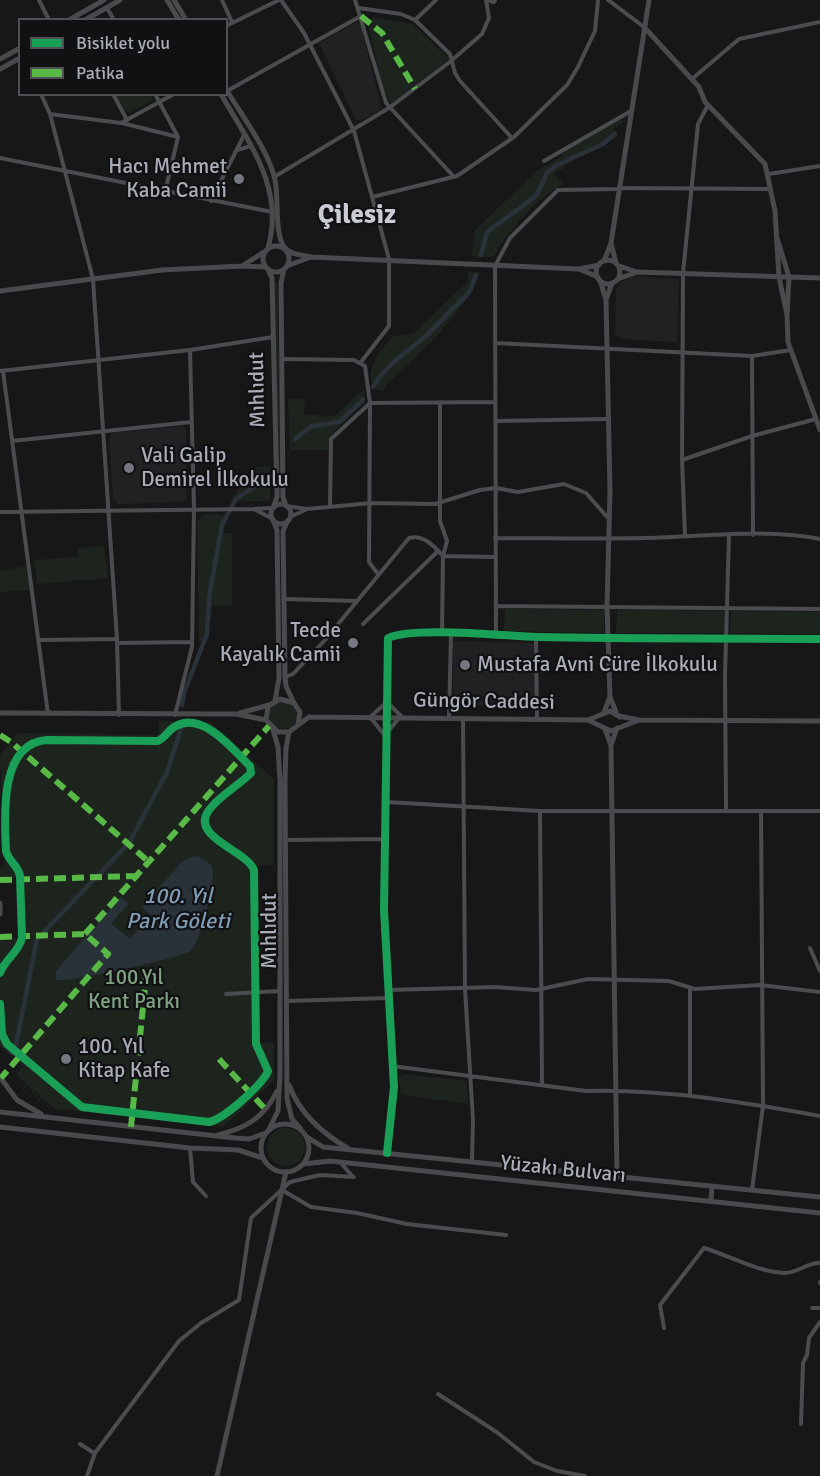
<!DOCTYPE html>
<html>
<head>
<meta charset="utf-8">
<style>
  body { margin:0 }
  #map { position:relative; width:820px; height:1476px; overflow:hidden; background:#171717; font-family:Signika,sans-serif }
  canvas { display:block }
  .legend { position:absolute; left:18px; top:18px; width:210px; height:78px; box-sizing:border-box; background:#111113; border:2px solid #4d4f55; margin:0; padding:8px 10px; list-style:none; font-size:18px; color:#a8adb8 }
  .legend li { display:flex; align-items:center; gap:12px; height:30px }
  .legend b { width:30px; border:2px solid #4d4f55 }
</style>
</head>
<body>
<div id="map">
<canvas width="820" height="1476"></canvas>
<ul class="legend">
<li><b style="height:8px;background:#1a9f57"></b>Bisiklet yolu</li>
<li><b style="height:8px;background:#58b947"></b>Patika</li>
</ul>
</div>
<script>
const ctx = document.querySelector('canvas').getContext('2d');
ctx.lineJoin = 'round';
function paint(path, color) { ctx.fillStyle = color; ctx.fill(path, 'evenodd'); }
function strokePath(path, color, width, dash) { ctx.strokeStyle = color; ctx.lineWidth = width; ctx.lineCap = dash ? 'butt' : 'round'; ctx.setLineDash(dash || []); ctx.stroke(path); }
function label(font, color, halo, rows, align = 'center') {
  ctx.font = font + ' Signika,sans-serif'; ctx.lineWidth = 4.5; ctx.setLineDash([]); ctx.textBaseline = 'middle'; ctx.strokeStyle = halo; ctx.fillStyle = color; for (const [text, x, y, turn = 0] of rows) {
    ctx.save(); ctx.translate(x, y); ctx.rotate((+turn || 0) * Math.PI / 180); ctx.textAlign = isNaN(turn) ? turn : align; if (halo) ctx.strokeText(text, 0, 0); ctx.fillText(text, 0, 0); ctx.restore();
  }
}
paint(new Path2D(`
  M 357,22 L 360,24 L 381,105 L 380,110 L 361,120 L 356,120 L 319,43 Z
  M 634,276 L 679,279 L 677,342 L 623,339 L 615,335 L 616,291 L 620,283 Z
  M 183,426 L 186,429 L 187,499 L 183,502 L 118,504 L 113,499 L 109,437 L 113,433 Z
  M 453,641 L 535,643 L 535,707 L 453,706 Z`), '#212123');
paint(new Path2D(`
  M 373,17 L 413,24 L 449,59 L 391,104 L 383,88 L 368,24 Z
  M 116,95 L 151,95 L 154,99 L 131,112 L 125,111 Z
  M 618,120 L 623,121 L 622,124 L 613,129 L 617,133 L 605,144 L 564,165 L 564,168 L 554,174 L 564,185 C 545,188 501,239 494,257 L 471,256 L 475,230 L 537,171 L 562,156 L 561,152 Z
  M 468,272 L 481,272 C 464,313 418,356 385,386 L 383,392 L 376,389 C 361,371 382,349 393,336 L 413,334 L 467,282 Z
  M 274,282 L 277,282 L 282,496 L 279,496 Z
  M 364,389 L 364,402 L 332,434 L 327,450 L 290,450 L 288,399 L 305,399 L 304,415 L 335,416 Z
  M 257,467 L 270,467 L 270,501 L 230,501 Z
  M 204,514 L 226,515 L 228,518 L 223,533 L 232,533 L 232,606 L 212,605 L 211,620 L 207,621 L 204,639 L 199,643 L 197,521 Z
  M 104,546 L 108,578 L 37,584 L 34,560 L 78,557 L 77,548 Z
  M 26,566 L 30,590 L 0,592 L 0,571 Z
  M 505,609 L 604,610 L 604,633 L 504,631 Z
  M 617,610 L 724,611 L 724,633 L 616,633 Z
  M 731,611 L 820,612 L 820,634 L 730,633 Z
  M269 715a14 14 0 1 1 28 0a14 14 0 1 1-28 0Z
  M 159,721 L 210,722 L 274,779 L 274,865 L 257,866 L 258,1042 L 274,1043 L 274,1080 L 223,1127 L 55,1109 L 42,1098 L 35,1105 L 40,1096 L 38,1094 L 32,1101 L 37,1093 L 35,1091 L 28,1099 L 33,1090 L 31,1088 L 21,1097 L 30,1087 L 28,1085 L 21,1090 L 26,1084 L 16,1074 L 23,1066 L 0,1046 L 0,940 L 21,938 L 18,878 L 0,877 L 0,868 L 4,867 L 0,755 L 18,733 L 158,735 Z
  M 405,1074 L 467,1081 L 468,1104 L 401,1095 L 399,1077 Z
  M267 1147a19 19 0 1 1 38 0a19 19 0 1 1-38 0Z`), '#1d241e');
paint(new Path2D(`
  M 196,856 L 207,861 C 210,864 213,868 213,873 C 214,886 200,944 190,951 C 182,958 64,983 56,980 L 56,971 L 121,897 L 128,904 L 111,924 L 130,939 L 151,915 L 142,907 L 147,900 L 184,860 Z`), '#2a3239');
strokePath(new Path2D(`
  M 481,255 L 487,232 L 536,196 L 547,173 L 557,165 L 603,144 L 615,134
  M 373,387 C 385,366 402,356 420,341 C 436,328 449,311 464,298 L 470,291 L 476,275
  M 295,439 L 312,426 L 339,422 L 363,400
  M 182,705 L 184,693 L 207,634 L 209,598 L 222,525 L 236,499 L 269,477
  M 11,1052 L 16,1045 L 37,939 L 129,843 L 167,772 L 182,726`), '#2a3239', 4.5);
strokePath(new Path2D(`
  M 39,0 L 49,20
  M 222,0 L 232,22
  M 281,0 L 304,33 L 354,131 L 389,259 L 389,326 L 361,362
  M 355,0 L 386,103 L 454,177
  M 487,0 L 494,2 L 495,0
  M 608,0 L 644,27
  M 107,8 L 114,20
  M 359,8 L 401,14 L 415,20 L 436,0
  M 415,20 L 450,54 L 455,73 L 460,81 L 512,138
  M 226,26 L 279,0
  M 692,79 L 739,39 L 820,22
  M 227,91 L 361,16
  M 41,94 L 50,114 L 93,279 L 117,639 L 119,715
  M 113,94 L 127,120
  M 155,94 L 178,137 L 165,192
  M 50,114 L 121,123 L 174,94
  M 122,123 L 178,137
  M 237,150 L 251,146
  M 0,158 L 272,212
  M 544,161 L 631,111
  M 769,174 L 820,166
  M 274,177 L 389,108 L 451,61 L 482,34 L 489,18 L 486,0
  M 619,188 L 771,189
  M 372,197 L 457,176 L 514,137 L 567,85 L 578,67 L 595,31 L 598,0
  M 211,201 L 244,135
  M 496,343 L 752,356 L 791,350
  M 752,356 L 753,535
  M 282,359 L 354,360 L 365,366 L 370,403 L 369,562 L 378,574
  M 0,371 L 190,350 L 273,337
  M 3,371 L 48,714
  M 440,403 L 440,521 L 447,541 L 443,556 L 442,633
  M 496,421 L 607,419
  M 12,441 L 191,422
  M 682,460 L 752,436 L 816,419
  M 286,506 L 307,509 L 290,517
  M 330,507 L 331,439 L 370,403 L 495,402
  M 307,509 L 371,503 L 435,504 L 480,490 L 496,488 L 518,492 L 564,484 L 586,493 L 608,518
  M 0,512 L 254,509
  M 271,518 L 254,509 L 273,508
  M 685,536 L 682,460 L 683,273 L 698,124 L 708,105
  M 495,538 C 545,538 596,539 646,538 C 703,537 764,528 820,539
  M 285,599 L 357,601
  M 496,606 L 820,609
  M 363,624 L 438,551
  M 496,635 L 495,266 L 510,238 L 558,190 L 619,189
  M 536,637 L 537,718
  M 39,640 L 117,639
  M 117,643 L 192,642
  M 285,677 L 293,674 L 325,640 L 409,538 C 423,534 434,546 443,556 L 494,557
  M 175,715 L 192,647 L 194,508 L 190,350
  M 449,718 L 451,634
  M 463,718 L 465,989 L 473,1120 L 472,1160
  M 387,733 L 399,718
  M 386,737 L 370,717 L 387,702 L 402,717
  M 387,802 L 540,811 L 820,811
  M 726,809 L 725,675 L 729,535
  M 540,811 L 542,1085
  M 285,840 L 386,839
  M 810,948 L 820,971
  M 690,988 L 690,1096
  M 389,990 L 495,987 L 536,990 L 588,979 L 669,981 L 695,989 L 760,985 L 820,992
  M 226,994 L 280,991
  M 287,1001 L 389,998
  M 392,1066 L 586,1091 C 664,1089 743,1102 820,1116
  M 190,1148 L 193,1182 L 206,1196
  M 387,1153 L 394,1087 L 384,910 L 388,638 C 413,626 505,636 538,637 C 632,639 726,638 820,639
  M 341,1163 L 353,1177
  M 282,1190 L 311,1207 L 357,1213 L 407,1224 L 506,1235
  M 752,1190 L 763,1106 L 761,811
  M 820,1282 L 820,1283
  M 812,1308 L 820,1308
  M 664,1328 L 660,1305 L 704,1248 C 730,1256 758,1272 785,1273 C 798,1273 808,1262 820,1263
  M 438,1394 L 498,1433 L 534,1462 L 557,1471 L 585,1476
  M 801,1424 L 803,1363 L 807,1355 L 809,1338 L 820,1322
  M 80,1444 L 94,1453
  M 87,1476 L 95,1453 L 179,1341 L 201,1323 L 239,1300 L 251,1218 L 290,1182 L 320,1175 L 354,1177`), '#4b4c50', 4);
strokePath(new Path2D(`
  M 167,0 L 179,20
  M 174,0 L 186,20
  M 69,20 L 104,0
  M 85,20 L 120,0
  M 644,27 L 699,87 L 705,102 L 765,164 L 775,211 L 779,277 L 787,315 L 789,277 L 777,238
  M 0,59 L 20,48
  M 0,69 L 20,58
  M 226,89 C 242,116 269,151 275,180 C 279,197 274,236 285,248 C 291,255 302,255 311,257 L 287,266
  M 221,94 C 249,144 285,187 268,248
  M 611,243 L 649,0
  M263 259a13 13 0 1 1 26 0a13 13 0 1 1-26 0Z
  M 264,252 L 242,266 L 265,267
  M 311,257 L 579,269
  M596 272a12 12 0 1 1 24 0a12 12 0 1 1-24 0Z
  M 604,261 L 611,243 L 616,263
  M 284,269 L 281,283 L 283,497 L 286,506
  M 268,270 L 272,278 L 277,497 L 273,508
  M 637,272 L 820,278
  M 598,277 L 579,269 L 599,265
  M 618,279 L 637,272 L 619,266
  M 600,280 L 606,300 L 612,283
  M 0,291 L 162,270 L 242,266
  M 606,300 L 610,492 L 607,607 L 610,697
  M 787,315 L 788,342 L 820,430
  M271 514a10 10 0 1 1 20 0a10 10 0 1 1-20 0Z
  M 273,520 L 277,530 L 279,678 L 275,701
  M 288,520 L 283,531 L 285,676 L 286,686 L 294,703
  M 604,712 L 610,697 L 616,712
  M 0,713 L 236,714 L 266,720
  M 240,713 L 269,705
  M 619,716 L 639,720 L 820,721
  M 309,717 L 588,720 L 611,731 L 639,720
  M 588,720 L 610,711 L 620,717
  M 298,724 L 300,712 L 294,703 L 280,699 L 268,706 L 266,720 L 278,732 L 289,732 L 309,717
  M 605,729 L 611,745 L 617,728
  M 289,732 L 286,748 L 285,780 L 287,1099 L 292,1119 L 300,1128
  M 611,745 L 617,1176
  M 0,903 L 0,914
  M 0,1077 L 17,1100 L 41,1114
  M 289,1085 C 300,1114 322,1133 349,1149
  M 0,1112 L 235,1138 L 249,1139 L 266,1133
  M261 1148a24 24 0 1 1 48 0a24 24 0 1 1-48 0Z
  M 0,1127 L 190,1148 L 238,1150 L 263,1158
  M 269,1129 L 278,1111 L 280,1075 L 280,781 L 278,747 L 273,730
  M 218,1135 C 246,1128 264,1118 277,1091
  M 307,1137 L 323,1147 L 820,1197
  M 303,1164 L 330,1161 L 820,1213
  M 711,1201 L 712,1186
  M 217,1476 L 286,1172`), '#4a4a4e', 5);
strokePath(new Path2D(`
  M 361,16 L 382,33 L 415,89
  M 0,735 L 11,742 L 149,862
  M 0,880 L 137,876
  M 85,934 L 269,726
  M 0,937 L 85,934 L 108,954 L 1,1078
  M 219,1059 L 266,1110
  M 131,1127 L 147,967`), '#58b947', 6, [12, 6]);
strokePath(new Path2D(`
  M 0,973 C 5,959 19,952 22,938 L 20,876 C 18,865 9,862 6,851 C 4,814 0,743 47,740 L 158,741 C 166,737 169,729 176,726 C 203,711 233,750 250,766 L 251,773 C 237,787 220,795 209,810 C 189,837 246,850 254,870 L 256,1044 L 268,1071 C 262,1085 224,1119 209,1122 L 82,1107 L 7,1044 L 2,1034 L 0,1004
  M 387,1153 L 394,1087 L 384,910 L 388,638 C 413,626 505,636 538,637 C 632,639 726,638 820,639`), '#1a9f57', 8);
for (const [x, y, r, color] of [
  [239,179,6,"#757880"],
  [129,468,6,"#757880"],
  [353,643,6,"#757880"],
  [465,665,6,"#757880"],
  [66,1059,6,"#757880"]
]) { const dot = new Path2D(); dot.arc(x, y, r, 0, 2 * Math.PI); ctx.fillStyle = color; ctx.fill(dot); strokePath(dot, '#111113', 2); }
label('21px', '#a8adb8', '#111113', [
  ["Hacı Mehmet",227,167,"right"],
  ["Kaba Camii",227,191,"right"],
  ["Vali Galip",141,456],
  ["Demirel İlkokulu",141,480],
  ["Tecde",341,631,"right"],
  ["Kayalık Camii",341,655,"right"],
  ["Mustafa Avni Cüre İlkokulu",477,665],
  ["100. Yıl",78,1047],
  ["Kitap Kafe",78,1071]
], 'left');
label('21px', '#a8adb8', '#111113', [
  ["Mıhlıdut",258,390,-91],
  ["Güngör Caddesi",484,702,1],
  ["Mıhlıdut",270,931,-90],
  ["Yüzakı Bulvarı",563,1170,6]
]);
label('21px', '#7fa381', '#111113', [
  ["100.Yıl",134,978],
  ["Kent Parkı",134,1002]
]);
label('italic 22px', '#7f9bb3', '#111113', [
  ["100. Yıl",178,897],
  ["Park Göleti",178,922]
]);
label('bold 27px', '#c9ccd4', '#111113', [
  ["Çilesiz",357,216]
]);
</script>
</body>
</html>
